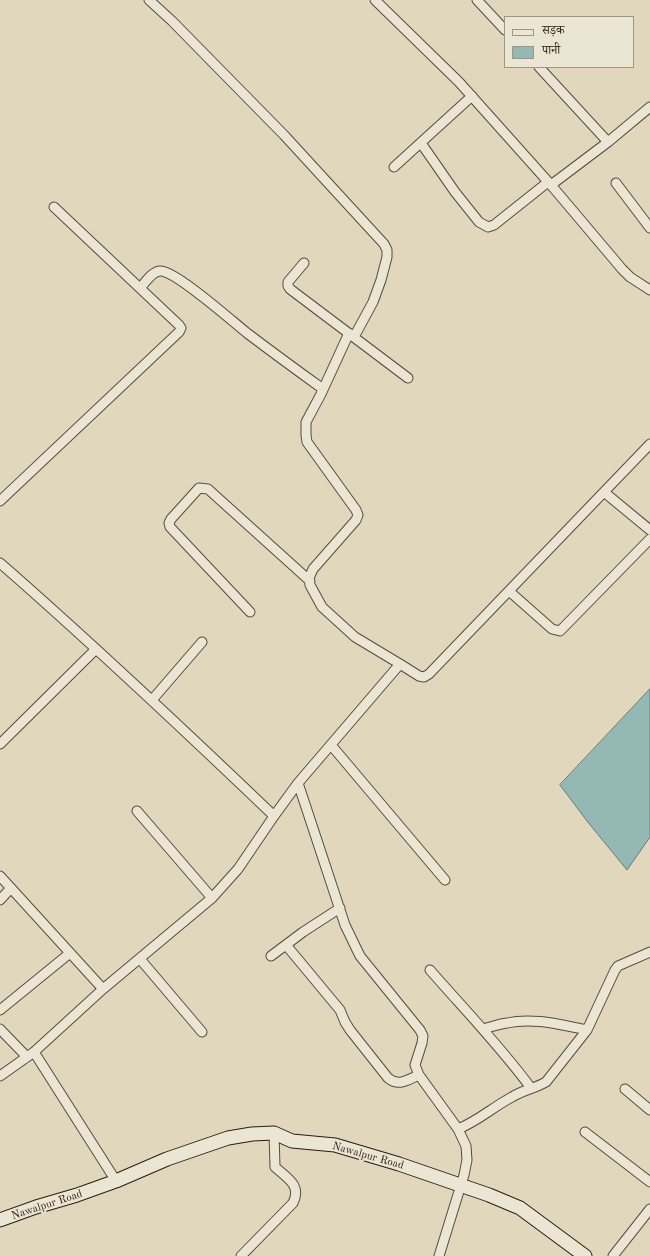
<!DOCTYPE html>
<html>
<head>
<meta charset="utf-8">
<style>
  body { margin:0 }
  #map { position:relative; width:650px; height:1256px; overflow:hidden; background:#e0d7bd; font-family:"Old Standard TT","Noto Serif Devanagari",serif }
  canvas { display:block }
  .legend { position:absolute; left:504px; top:16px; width:130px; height:52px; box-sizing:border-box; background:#ebe5d4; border:1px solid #9e9586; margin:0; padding:5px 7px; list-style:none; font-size:12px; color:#2a1c12 }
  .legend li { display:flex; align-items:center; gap:8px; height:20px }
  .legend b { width:20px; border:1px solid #9e9586 }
</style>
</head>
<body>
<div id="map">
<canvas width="650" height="1256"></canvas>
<ul class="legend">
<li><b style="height:5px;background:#ebe5d4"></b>सड़क</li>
<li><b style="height:11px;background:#94b9b4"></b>पानी</li>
</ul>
</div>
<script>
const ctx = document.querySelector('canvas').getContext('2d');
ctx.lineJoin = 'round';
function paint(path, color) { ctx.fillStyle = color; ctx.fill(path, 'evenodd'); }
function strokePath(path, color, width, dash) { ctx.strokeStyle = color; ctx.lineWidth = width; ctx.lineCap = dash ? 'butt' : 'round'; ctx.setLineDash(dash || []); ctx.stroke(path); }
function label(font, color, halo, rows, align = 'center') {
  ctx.font = font + ' "Old Standard TT",serif'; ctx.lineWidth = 3; ctx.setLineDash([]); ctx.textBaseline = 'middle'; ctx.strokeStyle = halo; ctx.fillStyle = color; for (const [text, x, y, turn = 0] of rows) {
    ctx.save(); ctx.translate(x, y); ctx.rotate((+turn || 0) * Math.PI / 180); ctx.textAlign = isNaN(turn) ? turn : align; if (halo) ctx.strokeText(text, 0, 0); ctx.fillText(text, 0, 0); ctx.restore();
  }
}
const water = new Path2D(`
  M 650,689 L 650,837 L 627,870 L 587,821 L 560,785 Z`);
paint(water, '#94b9b4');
strokePath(water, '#6a7a73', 1);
const street = new Path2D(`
  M 149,0 L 172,21 L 284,135 L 384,244 L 387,250 L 387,257 L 381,280 L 373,302 L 354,337
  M 375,0 L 459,82 L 551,185 L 622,269 L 630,277 L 650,290
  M 477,0 L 505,30
  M 539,67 L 608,142
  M 421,143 L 455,192 L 479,222 L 488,227 L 494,225 L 548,182
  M 394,167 L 472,96
  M 616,183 L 650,228
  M 551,185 L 608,142 L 650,107
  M 304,263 L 288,282 L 288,286 L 290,289 L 408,378
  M 140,288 C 145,283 153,270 161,271 C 177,272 232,321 247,333 C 272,352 298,371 323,389
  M 349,333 L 321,394 L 306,422 L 306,435 L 307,442 L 356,510 L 358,515 L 356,520 L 313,569 L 309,578 L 310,585 L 322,607 L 355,637 L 400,664 L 298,783 L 345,925 L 360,956 L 420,1030 L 423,1036 L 422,1043 L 415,1065 L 419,1075 L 458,1129 L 466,1146 L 467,1160 L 464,1175 L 439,1256
  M 604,492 L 650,530
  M 0,501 L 179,332 L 181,328 L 179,325 L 54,207
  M 0,563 C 94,645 184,730 274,816
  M 509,591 L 552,629 L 560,631 L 650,539
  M 250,612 L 170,527 L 169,523 L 171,519 L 199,488 L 208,489 L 310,581
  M 400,664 L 419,676 L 424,677 L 429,674 L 650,444
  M 152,700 L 202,642
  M 0,744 L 96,649
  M 331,745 L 445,880
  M 137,811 L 212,898
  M 0,876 L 103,989
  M 0,900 L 11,888
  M 286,945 L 340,1010 L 345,1022 L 350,1030 L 388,1078 C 399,1087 407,1080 419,1075
  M 271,956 L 303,932 L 340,908
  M 140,959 L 202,1032
  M 430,970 C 464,1009 500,1046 531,1088
  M 0,1010 L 70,953
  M 0,1029 L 27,1057
  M 483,1029 C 491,1027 499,1024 507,1023 C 533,1017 561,1025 587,1030
  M 34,1052 L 116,1181
  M 0,1076 L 34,1052 L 103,989 L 212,898 L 238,869 L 274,816 L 298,783
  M 625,1089 L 650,1110
  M 458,1129 C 478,1121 493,1107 512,1097 C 523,1090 536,1088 546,1082 L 587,1030 L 615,970 L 618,966 L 650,952
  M 585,1132 L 650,1182
  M 241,1256 L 293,1203 C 302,1185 287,1178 275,1167 L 274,1133
  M 613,1256 L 650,1209`);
const secondary = new Path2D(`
  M 0,1220 L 36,1207 L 77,1195 L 116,1181 L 167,1159 L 228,1138 L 252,1134 L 274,1133 L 292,1141 L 335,1145 L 399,1164 L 489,1195 L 520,1208 L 585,1256`);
strokePath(street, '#584b3d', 11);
strokePath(secondary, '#2a1c12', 15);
strokePath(street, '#ebe5d4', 9);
strokePath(secondary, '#ebe5d4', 13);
label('11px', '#2a1c12', '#ebe5d4', [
  ["Nawalpur Road",368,1156,16],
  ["Nawalpur Road",47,1205,-18]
]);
</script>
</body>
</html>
